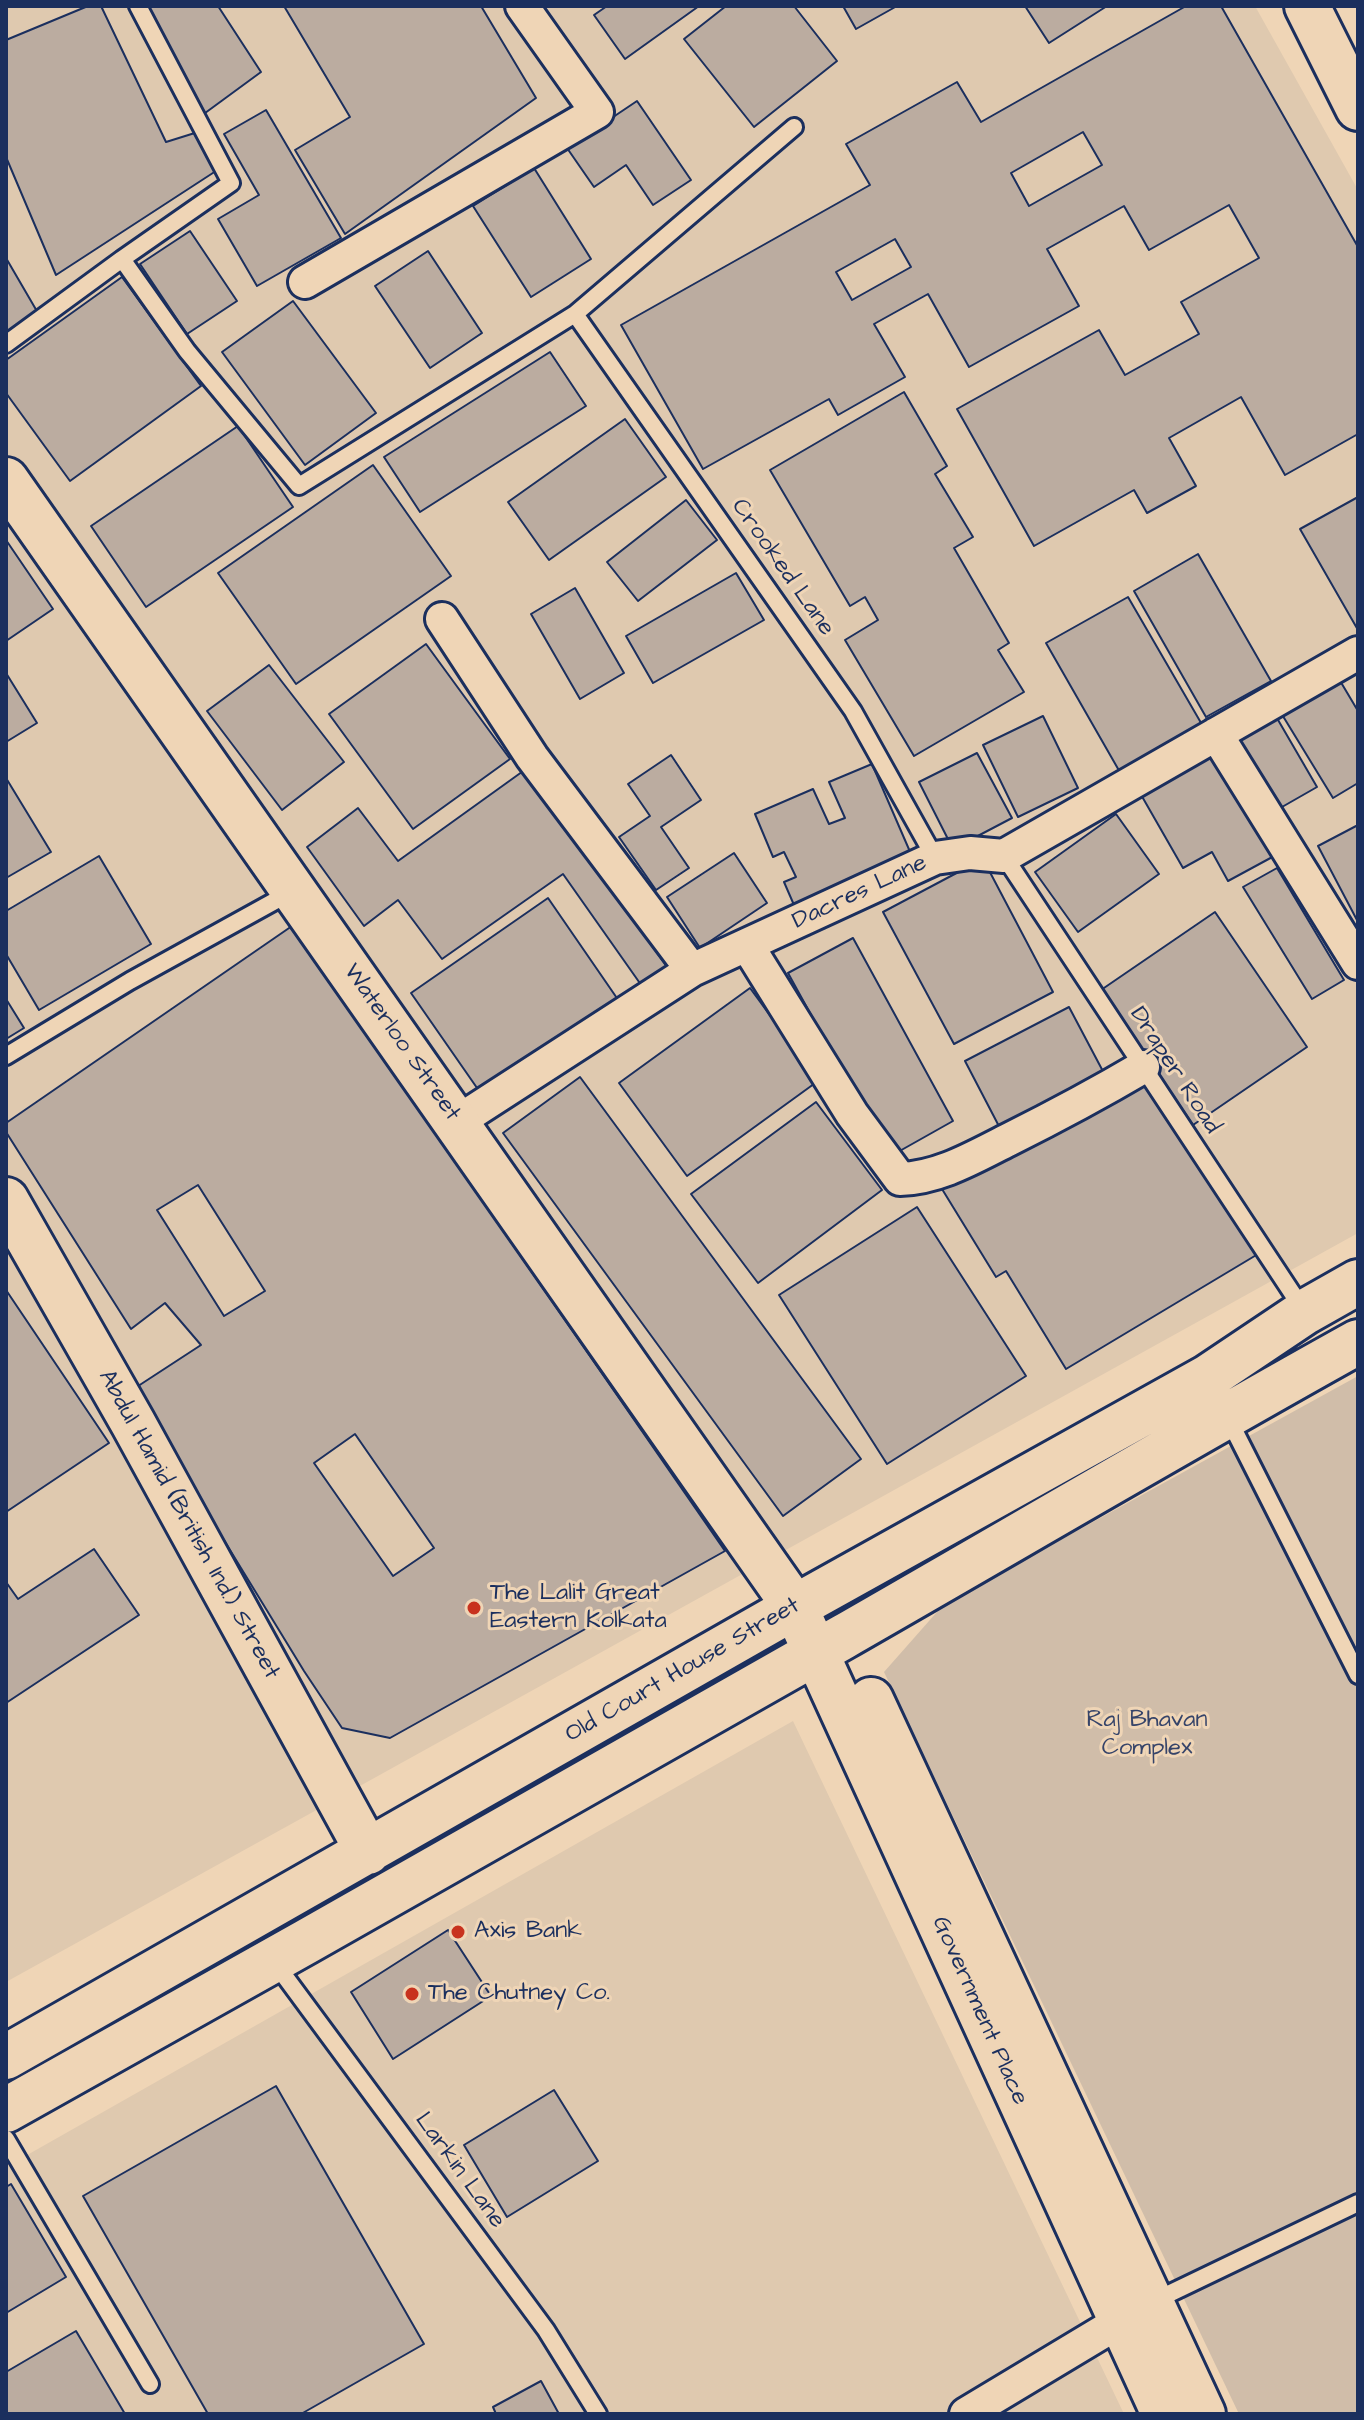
<!DOCTYPE html>
<html>
<head>
<meta charset="utf-8">
<style>
  body { margin:0 }
  #map { position:relative; width:1364px; height:2420px; overflow:hidden; background:#efd5b6; font-family:"Architects Daughter",sans-serif }
  canvas { display:block }
  .frame { position:absolute; inset:0; border:8px solid #1b2f5e; pointer-events:none }
</style>
</head>
<body>
<div id="map">
<canvas width="1364" height="2420"></canvas>
<div class="frame"></div>
</div>
<script>
const ctx = document.querySelector('canvas').getContext('2d');
ctx.lineJoin = 'round';
function paint(path, color) { ctx.fillStyle = color; ctx.fill(path, 'evenodd'); }
function strokePath(path, color, width, dash) { ctx.strokeStyle = color; ctx.lineWidth = width; ctx.lineCap = dash ? 'butt' : 'round'; ctx.setLineDash(dash || []); ctx.stroke(path); }
function label(font, color, halo, rows, align = 'center') {
  ctx.font = font + ' "Architects Daughter",sans-serif'; ctx.lineWidth = 6; ctx.setLineDash([]); ctx.textBaseline = 'middle'; ctx.strokeStyle = halo; ctx.fillStyle = color; for (const [text, x, y, turn = 0] of rows) {
    ctx.save(); ctx.translate(x, y); ctx.rotate((+turn || 0) * Math.PI / 180); ctx.textAlign = isNaN(turn) ? turn : align; if (halo) ctx.strokeText(text, 0, 0); ctx.fillText(text, 0, 0); ctx.restore();
  }
}
paint(new Path2D(`
  M 6,6 L 1255,6 L 1358,190 L 1358,1233 L 6,1982 Z
  M 793,1721 L 1124,2414 L 6,2414 L 6,2167 Z`), '#dfc9af');
paint(new Path2D(`
  M 1358,1376 L 1358,2414 L 1239,2414 L 884,1672 L 944,1604 Z`), '#d0bda9');
const building = new Path2D(`
  M 88,6 L 101,6 L 166,142 L 198,132 L 219,169 L 56,275 L 6,157 L 6,40 Z
  M 144,6 L 218,6 L 261,72 L 201,116 Z
  M 284,6 L 481,6 L 536,98 L 345,234 L 295,150 L 350,117 Z
  M 607,6 L 699,6 L 625,59 L 594,15 Z
  M 726,6 L 794,6 L 837,61 L 754,127 L 684,39 Z
  M 843,6 L 897,6 L 856,29 Z
  M 1025,6 L 1107,6 L 1049,43 Z
  M 1186,6 L 1221,6 L 1358,247 L 1358,434 L 1285,475 L 1241,397 L 1169,438 L 1196,486 L 1147,513 L 1134,490 L 1034,546 L 957,409 L 1099,330 L 1125,375 L 1199,334 L 1181,302 L 1259,258 L 1229,205 L 1149,250 L 1124,206 L 1047,249 L 1079,306 L 969,367 L 928,294 L 874,324 L 905,377 L 838,415 L 829,399 L 703,469 L 621,325 L 870,185 L 846,144 L 957,82 L 981,122 ZM 1083,132 L 1102,165 L 1029,206 L 1011,173 ZM 895,239 L 911,267 L 852,300 L 836,272 Z
  M 637,101 L 691,180 L 653,205 L 626,165 L 594,187 L 567,148 Z
  M 266,110 L 341,238 L 257,286 L 218,219 L 259,195 L 224,134 Z
  M 534,168 L 591,259 L 531,297 L 473,206 Z
  M 190,231 L 237,301 L 187,334 L 140,264 Z
  M 428,251 L 482,333 L 430,368 L 375,286 Z
  M 6,258 L 38,313 L 6,332 Z
  M 122,277 L 201,386 L 70,481 L 6,393 L 6,360 Z
  M 293,301 L 376,413 L 305,465 L 222,352 Z
  M 550,352 L 586,406 L 420,512 L 384,457 Z
  M 904,392 L 947,466 L 935,474 L 973,537 L 954,548 L 1009,643 L 998,650 L 1024,692 L 914,756 L 845,640 L 878,620 L 865,597 L 850,606 L 770,470 Z
  M 625,419 L 666,477 L 549,560 L 508,502 Z
  M 238,426 L 293,507 L 146,607 L 91,526 Z
  M 373,465 L 451,576 L 296,684 L 218,573 Z
  M 1358,497 L 1358,630 L 1300,529 Z
  M 686,500 L 717,540 L 638,601 L 607,562 Z
  M 6,540 L 53,609 L 6,641 Z
  M 1198,554 L 1271,681 L 1206,717 L 1134,591 Z
  M 736,573 L 764,620 L 653,683 L 626,636 Z
  M 575,588 L 624,673 L 580,699 L 531,614 Z
  M 1128,597 L 1204,728 L 1121,774 L 1046,643 Z
  M 426,644 L 510,759 L 413,829 L 329,714 Z
  M 269,665 L 344,762 L 282,810 L 207,711 Z
  M 6,673 L 37,723 L 6,742 Z
  M 1336,674 L 1358,711 L 1358,783 L 1333,798 L 1278,708 Z
  M 1274,713 L 1317,787 L 1268,815 L 1225,741 Z
  M 1043,716 L 1078,788 L 1018,817 L 983,745 Z
  M 1213,743 L 1276,855 L 1228,881 L 1212,852 L 1183,868 L 1136,786 Z
  M 977,753 L 1012,818 L 953,849 L 919,782 Z
  M 671,755 L 701,800 L 661,827 L 689,868 L 656,890 L 619,837 L 650,816 L 628,784 Z
  M 872,764 L 911,854 L 794,905 L 784,882 L 796,877 L 784,852 L 773,857 L 755,814 L 813,789 L 829,824 L 845,818 L 829,782 Z
  M 526,769 L 670,971 L 644,989 L 563,874 L 442,959 L 398,900 L 364,926 L 307,847 L 358,808 L 398,861 Z
  M 6,778 L 51,852 L 6,878 Z
  M 1116,814 L 1159,874 L 1078,932 L 1035,872 Z
  M 1358,825 L 1358,922 L 1318,846 Z
  M 734,853 L 767,903 L 700,948 L 667,897 Z
  M 99,856 L 151,944 L 39,1010 L 6,954 L 6,911 Z
  M 983,859 L 1053,992 L 954,1044 L 883,912 Z
  M 1277,868 L 1344,980 L 1312,999 L 1243,887 Z
  M 548,898 L 621,1004 L 484,1098 L 411,993 Z
  M 1215,912 L 1307,1047 L 1193,1125 L 1101,990 Z
  M 292,926 L 725,1551 L 390,1738 L 342,1728 L 304,1671 L 132,1390 L 201,1345 L 165,1303 L 131,1329 L 6,1132 L 6,1123 ZM 198,1185 L 265,1291 L 224,1316 L 157,1210 ZM 355,1434 L 434,1548 L 393,1576 L 314,1463 Z
  M 853,938 L 953,1121 L 889,1157 L 788,973 Z
  M 750,988 L 818,1081 L 687,1176 L 619,1083 Z
  M 6,999 L 24,1028 L 6,1039 Z
  M 1069,1007 L 1106,1077 L 1002,1132 L 965,1061 Z
  M 580,1077 L 861,1459 L 783,1516 L 503,1133 Z
  M 1141,1080 L 1258,1254 L 1066,1369 L 1006,1271 L 996,1277 L 942,1189 Z
  M 816,1102 L 882,1190 L 758,1283 L 691,1194 Z
  M 917,1207 L 1026,1376 L 887,1464 L 779,1295 Z
  M 6,1290 L 109,1443 L 6,1512 Z
  M 94,1549 L 139,1615 L 6,1703 L 6,1582 L 18,1599 Z
  M 448,1930 L 491,1996 L 393,2059 L 351,1992 Z
  M 276,2086 L 424,2344 L 301,2414 L 208,2414 L 83,2196 Z
  M 554,2090 L 598,2161 L 507,2217 L 464,2145 Z
  M 11,2184 L 66,2277 L 6,2313 L 6,2187 Z
  M 76,2331 L 125,2414 L 6,2414 L 6,2372 Z
  M 541,2381 L 559,2414 L 496,2414 L 493,2407 Z`);
paint(building, '#bbaca0');
strokePath(building, '#1b2f5e', 2);
const lane = new Path2D(`
  M 122,259 L 187,351 L 299,486 L 575,314 L 794,127
  M 575,314 L 853,711 L 935,858
  M 6,344 L 122,259 L 231,183 L 138,6
  M 1004,856 L 1304,1311
  M 6,1056 L 130,981 L 293,891
  M 1227,1416 L 1358,1675
  M 275,1963 L 546,2330 L 598,2414
  M 6,2139 L 150,2384
  M 1154,2301 L 1358,2203`);
const street = new Path2D(`
  M 305,282 L 597,112 L 522,6
  M 442,619 L 532,757 L 692,970
  M 1216,734 L 1358,963
  M 747,945 L 852,1114 L 900,1179 C 939,1178 974,1157 1008,1140 C 1054,1117 1099,1093 1143,1067
  M 457,1122 L 692,970 L 935,858 L 970,853 L 1004,856 L 1358,653
  M 966,2414 L 1139,2310`);
const secondary = new Path2D(`
  M 1307,6 L 1358,108
  M 6,480 L 795,1607 L 1164,2414
  M 6,1200 L 133,1423 L 368,1852
  M 871,1700 L 1203,2414
  M 6,2057 L 795,1607 L 1208,1377 L 1305,1312 L 1358,1282
  M 6,2110 C 286,1954 564,1796 843,1637 C 1014,1539 1185,1438 1358,1342`);
strokePath(lane, '#1b2f5e', 22);
strokePath(street, '#1b2f5e', 38);
strokePath(secondary, '#1b2f5e', 50);
strokePath(lane, '#efd5b6', 16);
strokePath(street, '#efd5b6', 32);
strokePath(secondary, '#efd5b6', 44);
for (const [x, y, r, color] of [
  [474,1608,8,"#c8321e"],
  [458,1932,8,"#c8321e"],
  [412,1994,8,"#c8321e"]
]) { const dot = new Path2D(); dot.arc(x, y, r, 0, 2 * Math.PI); ctx.fillStyle = color; ctx.fill(dot); strokePath(dot, '#efd5b6', 3); }
label('24px', '#1b2f5e', '#efd5b6', [
  ["Crooked Lane",782,568,55],
  ["Dacres Lane",860,893,-25],
  ["Waterloo Street",401,1043,55],
  ["Draper Road",1174,1071,57],
  ["Abdul Hamid (British Ind.) Street",188,1525,61],
  ["Old Court House Street",683,1671,-30],
  ["Government Place",979,2011,66],
  ["Larkin Lane",459,2171,54]
]);
label('24px', '#1b2f5e', '#efd5b6', [
  ["The Lalit Great",490,1594],
  ["Eastern Kolkata",490,1622],
  ["Axis Bank",474,1932],
  ["The Chutney Co.",428,1994]
], 'left');
label('24px', '#364469', '#efd5b6', [
  ["Raj Bhavan",1147,1721],
  ["Complex",1147,1749]
]);
</script>
</body>
</html>
